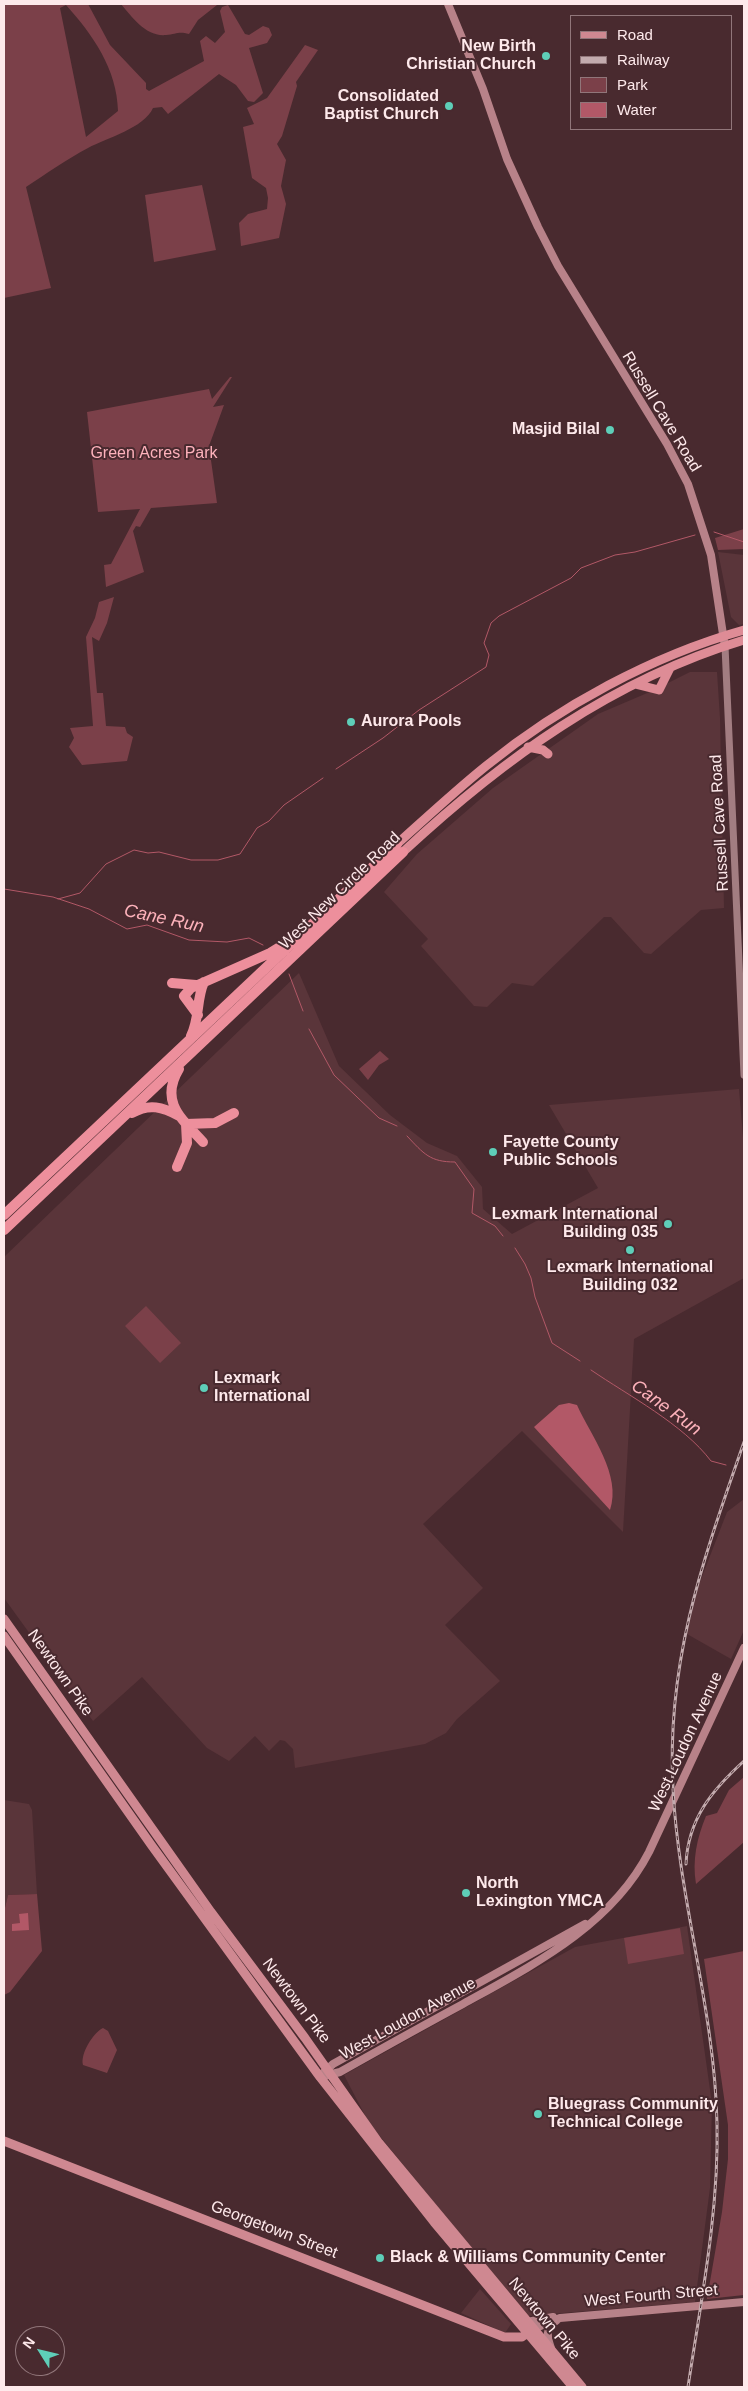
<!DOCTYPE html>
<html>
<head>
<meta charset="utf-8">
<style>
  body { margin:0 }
  #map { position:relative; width:748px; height:2391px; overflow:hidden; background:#492a2f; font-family:Arial,sans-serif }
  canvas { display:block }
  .frame { position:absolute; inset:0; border:5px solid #fee9eb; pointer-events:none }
  .legend { position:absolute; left:570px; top:15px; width:162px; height:115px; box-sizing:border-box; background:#492a2f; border:1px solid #91767a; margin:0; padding:6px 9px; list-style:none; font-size:15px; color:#fee9eb }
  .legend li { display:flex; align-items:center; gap:10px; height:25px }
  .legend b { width:25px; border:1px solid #91767a }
  .north { position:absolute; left:15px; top:2326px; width:50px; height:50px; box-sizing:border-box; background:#492a2f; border:1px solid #91767a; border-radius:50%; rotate:306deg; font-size:14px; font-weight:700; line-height:20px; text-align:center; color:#fee9eb }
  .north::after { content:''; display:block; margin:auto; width:18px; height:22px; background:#5eceb8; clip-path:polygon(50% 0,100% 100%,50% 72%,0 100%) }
</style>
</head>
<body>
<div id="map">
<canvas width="748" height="2391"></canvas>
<div class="frame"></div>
<ul class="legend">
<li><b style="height:6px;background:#cf8891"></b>Road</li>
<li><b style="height:6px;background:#c3abae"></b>Railway</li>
<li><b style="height:14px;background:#7b4049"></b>Park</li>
<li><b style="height:14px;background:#b25867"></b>Water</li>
</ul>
<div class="north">N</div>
</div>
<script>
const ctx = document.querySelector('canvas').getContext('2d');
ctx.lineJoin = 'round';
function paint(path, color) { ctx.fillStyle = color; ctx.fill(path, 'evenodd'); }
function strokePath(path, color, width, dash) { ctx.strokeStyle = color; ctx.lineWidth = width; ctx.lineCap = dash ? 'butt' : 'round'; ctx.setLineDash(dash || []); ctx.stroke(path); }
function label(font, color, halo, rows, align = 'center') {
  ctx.font = font + ' Arial,sans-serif'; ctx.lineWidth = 4; ctx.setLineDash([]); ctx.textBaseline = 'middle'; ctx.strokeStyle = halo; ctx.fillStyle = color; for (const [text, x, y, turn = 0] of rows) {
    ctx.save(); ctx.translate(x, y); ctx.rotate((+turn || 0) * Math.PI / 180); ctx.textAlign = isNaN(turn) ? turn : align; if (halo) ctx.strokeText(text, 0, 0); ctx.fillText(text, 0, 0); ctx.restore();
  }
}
paint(new Path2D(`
  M 718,552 L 744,555 L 744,624 L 739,625 L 731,617 Z
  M 690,672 L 717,672 L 720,718 L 724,908 L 701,910 L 651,954 L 644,953 L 611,917 L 604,917 L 533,986 L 512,983 L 487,1007 L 474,1006 L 421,946 L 428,939 L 384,892 L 417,854 L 493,788 L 598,714 L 652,691 Z
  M 299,973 L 339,1066 L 390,1115 L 427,1143 L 457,1156 L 482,1187 L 483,1209 L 512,1234 L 598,1188 L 549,1105 L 739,1089 L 744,1149 L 744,1278 L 634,1339 L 623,1532 L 522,1431 L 423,1524 L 483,1588 L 445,1625 L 500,1681 L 457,1719 L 446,1733 L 425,1744 L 295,1768 L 293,1749 L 285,1741 L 280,1740 L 269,1751 L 255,1736 L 229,1761 L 207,1748 L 142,1677 L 93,1721 L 4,1598 L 4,1257 Z
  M 744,1499 L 744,1630 L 731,1659 L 687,1634 L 698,1587 L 727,1512 Z
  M 4,1800 L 29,1804 L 32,1810 L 37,1894 L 8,1895 L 4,1912 Z
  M 687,1926 L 712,2104 L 710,2188 L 695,2302 L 527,2316 L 369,2123 L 344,2075 L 575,1947 Z
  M 480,2289 L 511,2324 L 505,2333 L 461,2313 Z`), '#5a353a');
paint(new Path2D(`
  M 4,4 L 88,4 L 110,45 L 146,83 L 146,89 L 149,91 L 204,61 L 200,41 L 206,36 L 215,43 L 225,32 L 220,11 L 222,7 L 228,5 L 245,34 L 249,35 L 263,26 L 269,28 L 272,35 L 267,43 L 249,48 L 263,93 L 254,102 L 248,101 L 236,85 L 219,74 L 168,114 L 162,107 L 153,108 C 144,128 107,138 88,148 C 67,159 46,174 26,187 L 51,288 L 4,298 ZM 66,5 C 93,35 117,69 118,111 L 86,137 L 60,8 Z
  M 121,4 L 216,4 L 217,5 L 198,20 L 189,34 C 179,31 176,34 166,35 C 146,37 132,17 121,4 Z
  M 305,45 L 318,50 L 296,82 L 297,86 L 282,136 L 277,144 L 286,160 L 281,186 L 286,204 L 279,238 L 241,246 L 239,223 L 248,214 L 267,209 L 268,198 L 266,188 L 252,178 L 243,127 L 254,124 L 247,108 L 267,98 Z
  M 202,185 L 216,250 L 154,262 L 145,195 Z
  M 230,377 L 232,377 L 213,407 L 224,405 L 209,446 L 217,503 L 151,508 L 140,527 L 136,526 L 133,531 L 144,572 L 106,587 L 104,565 L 111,564 L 140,509 L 98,512 L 87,412 L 209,389 L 212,399 Z
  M 744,529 L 744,549 L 718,550 L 715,538 Z
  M 114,597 L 107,623 L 99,641 L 92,637 L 97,693 L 103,693 L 106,726 L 125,727 L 127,733 L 133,737 L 127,761 L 82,765 L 69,747 L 74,738 L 70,728 L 93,726 L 86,637 L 95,618 L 99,602 Z
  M 380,1051 L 389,1059 L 379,1065 L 368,1080 L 359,1069 Z
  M 146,1306 L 181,1343 L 160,1363 L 125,1326 Z
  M 744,1777 L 744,1842 L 696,1884 C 692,1860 697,1838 706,1816 L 717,1813 L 729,1790 Z
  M 37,1894 L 42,1951 L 10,1992 L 4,1995 L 4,1912 L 8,1895 Z
  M 680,1928 L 684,1954 L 628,1964 L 624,1938 Z
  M 744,1951 L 744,2295 L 707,2299 L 722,2212 L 728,2159 L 728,2125 L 704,1959 Z
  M 103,2028 L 108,2031 L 117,2050 L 107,2073 L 83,2065 C 80,2054 93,2033 103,2028 Z`), '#7b4049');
paint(new Path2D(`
  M 569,1403 L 577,1405 C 591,1436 622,1475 610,1510 L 534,1427 L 559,1405 Z
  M 28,1913 L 29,1930 L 12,1931 L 12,1924 L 20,1923 L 19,1914 Z`), '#b25867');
strokePath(new Path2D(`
  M 714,532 L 744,542
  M 336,769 L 383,738 L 419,710 L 486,667 L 489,655 L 484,643 L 491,623 L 499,616 L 571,578 L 581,568 L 615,555 L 635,552 L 695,535
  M 4,889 L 53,897 L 89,909 L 127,929 L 147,925 L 189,940 L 227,942 L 249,938 L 263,945
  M 58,899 L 80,893 L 106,864 L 134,850 L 148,853 L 159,852 L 191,860 L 218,860 L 240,854 L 257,828 L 269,821 L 284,805 L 323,778
  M 289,974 L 303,1011
  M 309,1029 L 334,1075 L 379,1118 L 397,1126
  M 407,1136 C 424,1154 430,1162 455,1162 L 474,1189 L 472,1213 L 495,1226 L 503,1236
  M 515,1248 L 525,1264 L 531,1278 L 535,1297 L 552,1343 L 580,1361
  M 591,1370 C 629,1396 683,1424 711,1461 L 726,1465`), '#b25867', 1);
strokePath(new Path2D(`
  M 725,646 L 744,1075`), '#a27d81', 7);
strokePath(new Path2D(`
  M 448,4 L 483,89 L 507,159 L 538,227 L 558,266 L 667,444 L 688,484 L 711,555 L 724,641
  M 323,2073 L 333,2064 L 585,1924
  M 320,2077 L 340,2072 C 381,2049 422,2026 463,2004 C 533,1965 611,1926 649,1852 L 744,1648
  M 527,2322 L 553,2317
  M 533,2329 L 560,2318 L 744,2302
  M 551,2348 C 547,2337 545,2328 556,2321`), '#b88289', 8);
strokePath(new Path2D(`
  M 4,1619 L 211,1912 L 305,2038 L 379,2143 L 582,2387
  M 4,1636 L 152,1846 L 320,2077 L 434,2222 L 573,2387
  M 4,2141 L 504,2337 L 522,2337 L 530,2331`), '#cf8891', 9);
strokePath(new Path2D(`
  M 635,684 L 659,690 L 670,668
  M 528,747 L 543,750 L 548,754
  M 397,844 C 426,818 455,791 486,766 C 560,706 652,656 744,630
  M 403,852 C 503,759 612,680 744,640`), '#de8c96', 9);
strokePath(new Path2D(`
  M 172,983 L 196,985
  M 198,1015 L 184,996 L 191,988 L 270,953 L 283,945
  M 191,1036 C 200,1018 196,1000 204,982
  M 179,1069 C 159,1102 182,1119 203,1142
  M 132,1113 C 149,1103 163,1107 179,1116
  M 177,1167 L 187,1143 L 186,1124 L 215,1123 L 234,1113
  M 4,1215 L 397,844
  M 4,1230 L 403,852`), '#ed8f9c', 10);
const rail = new Path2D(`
  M 686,1864 C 688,1819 712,1790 744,1761
  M 688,2387 C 701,2300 719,2212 717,2124 C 715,2011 679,1902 673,1789 C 666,1661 703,1560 744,1442`);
strokePath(rail, '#c3abae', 3);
strokePath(rail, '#492a2f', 1, [4]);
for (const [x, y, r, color] of [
  [546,56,5,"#5eceb8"],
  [449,106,5,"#5eceb8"],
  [610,430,5,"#5eceb8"],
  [351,722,5,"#5eceb8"],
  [493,1152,5,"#5eceb8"],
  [668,1224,5,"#5eceb8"],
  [630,1250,5,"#5eceb8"],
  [204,1388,5,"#5eceb8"],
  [466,1893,5,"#5eceb8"],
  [538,2114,5,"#5eceb8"],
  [380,2258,5,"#5eceb8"]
]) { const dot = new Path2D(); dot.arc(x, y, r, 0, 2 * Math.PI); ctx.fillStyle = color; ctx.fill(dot); strokePath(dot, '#492a2f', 2); }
label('bold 16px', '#fee9eb', '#492a2f', [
  ["New Birth",536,47,"right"],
  ["Christian Church",536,65,"right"],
  ["Consolidated",439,97,"right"],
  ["Baptist Church",439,115,"right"],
  ["Masjid Bilal",600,430,"right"],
  ["Aurora Pools",361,722],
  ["Fayette County",503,1143],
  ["Public Schools",503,1161],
  ["Lexmark International",658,1215,"right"],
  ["Building 035",658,1233,"right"],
  ["Lexmark International",630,1268,"center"],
  ["Building 032",630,1286,"center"],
  ["Lexmark",214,1379],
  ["International",214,1397],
  ["North",476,1884],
  ["Lexington YMCA",476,1902],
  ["Bluegrass Community",548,2105],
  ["Technical College",548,2123],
  ["Black & Williams Community Center",390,2258]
], 'left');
label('16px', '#fee9eb', '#492a2f', [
  ["Russell Cave Road",661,412,59],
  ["Russell Cave Road",720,823,-93],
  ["West New Circle Road",340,891,-44],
  ["Newtown Pike",60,1673,55],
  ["West Loudon Avenue",686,1742,-65],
  ["Newtown Pike",296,2001,53],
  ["West Loudon Avenue",408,2019,-29],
  ["Georgetown Street",274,2230,21],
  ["West Fourth Street",651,2296,-5],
  ["Newtown Pike",544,2319,50]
]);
label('16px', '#feb2bc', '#492a2f', [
  ["Green Acres Park",154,454]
]);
label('italic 18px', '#fcb1ba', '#492a2f', [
  ["Cane Run",164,919,12],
  ["Cane Run",666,1408,36]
]);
</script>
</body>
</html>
